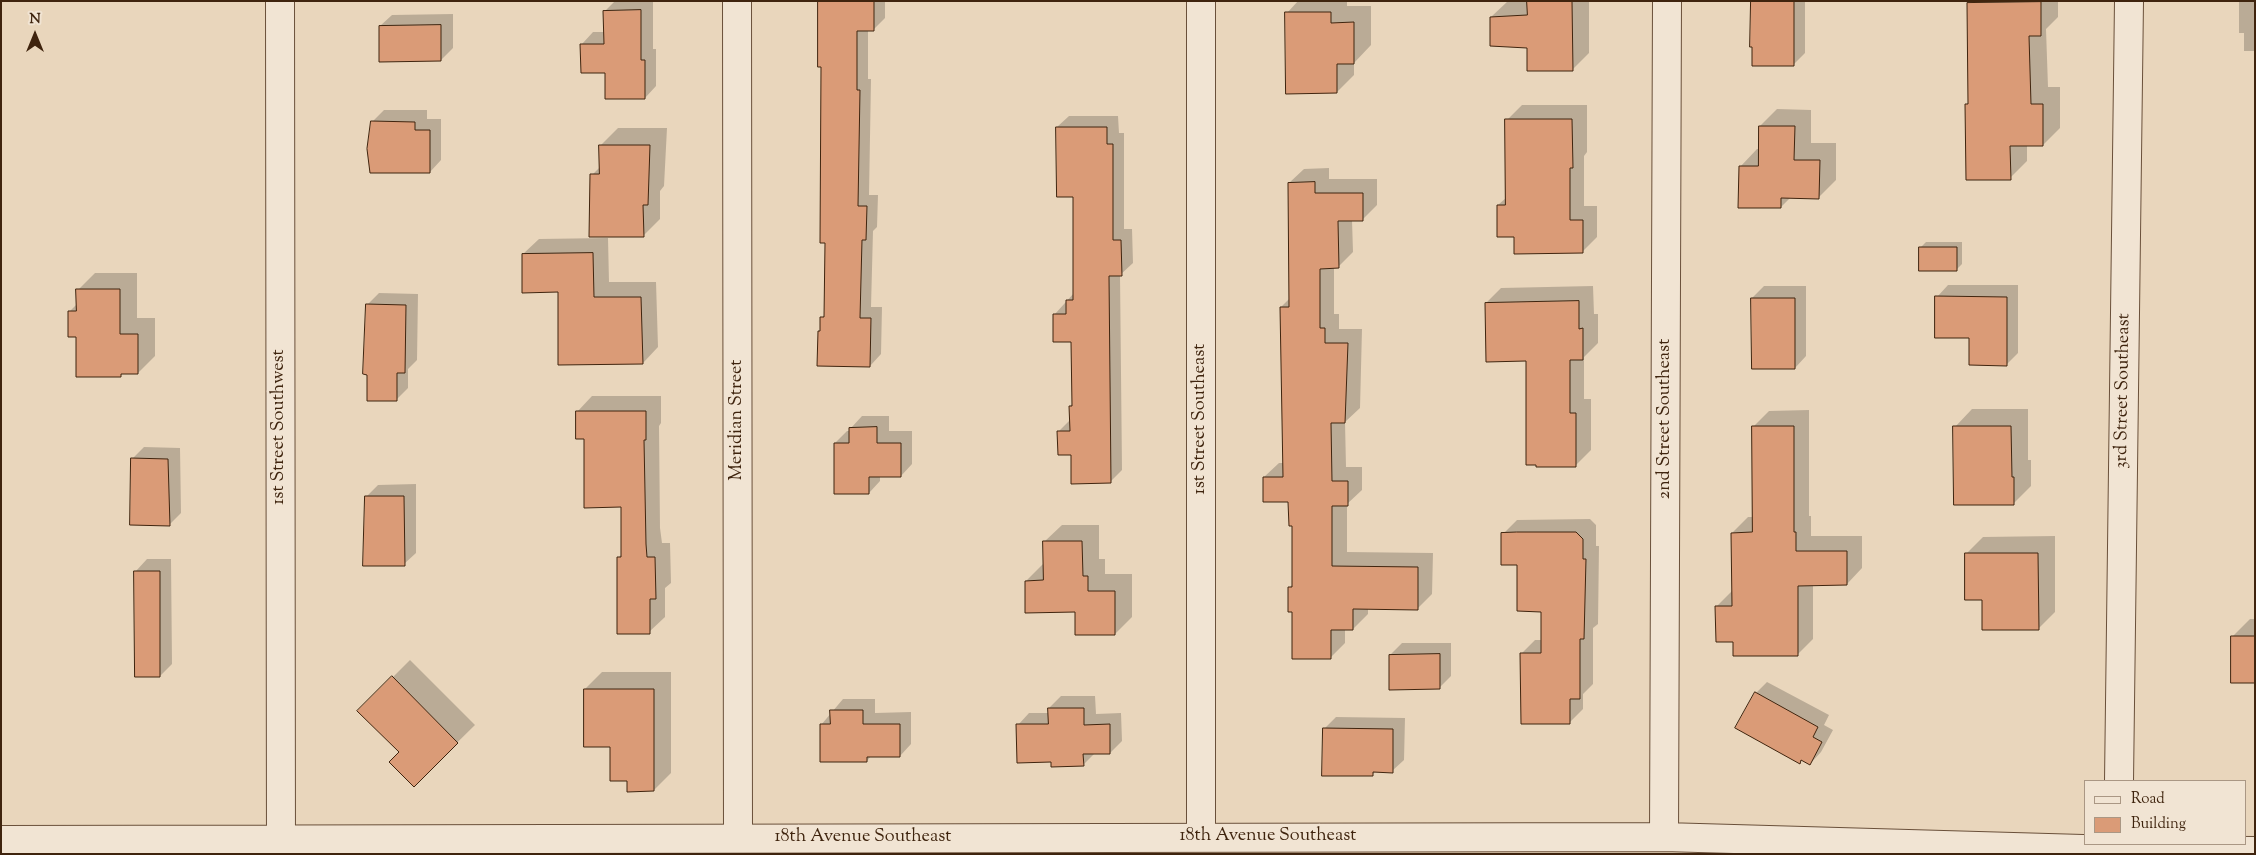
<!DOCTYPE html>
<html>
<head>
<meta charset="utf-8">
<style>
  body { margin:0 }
  #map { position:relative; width:2256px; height:855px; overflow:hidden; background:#e9d6bc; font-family:"Sorts Mill Goudy",serif }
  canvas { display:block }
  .frame { position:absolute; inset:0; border:2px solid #3f240e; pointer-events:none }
  .legend { position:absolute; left:2084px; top:780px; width:162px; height:65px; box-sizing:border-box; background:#f1e4d3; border:1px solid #aa9784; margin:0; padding:6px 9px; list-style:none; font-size:15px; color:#3f240e }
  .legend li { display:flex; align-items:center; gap:10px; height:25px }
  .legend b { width:25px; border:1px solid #aa9784 }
  .north { position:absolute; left:10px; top:10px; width:50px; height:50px; -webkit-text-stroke:4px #f1e4d3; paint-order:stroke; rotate:0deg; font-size:14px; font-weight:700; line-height:20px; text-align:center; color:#3f240e }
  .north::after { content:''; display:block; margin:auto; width:18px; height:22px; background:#3f240e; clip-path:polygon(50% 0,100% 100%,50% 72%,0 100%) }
</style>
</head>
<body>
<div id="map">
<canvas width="2256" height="855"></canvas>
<div class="frame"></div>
<ul class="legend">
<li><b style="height:6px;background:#f1e4d3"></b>Road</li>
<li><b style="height:14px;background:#da9b77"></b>Building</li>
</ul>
<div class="north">N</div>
</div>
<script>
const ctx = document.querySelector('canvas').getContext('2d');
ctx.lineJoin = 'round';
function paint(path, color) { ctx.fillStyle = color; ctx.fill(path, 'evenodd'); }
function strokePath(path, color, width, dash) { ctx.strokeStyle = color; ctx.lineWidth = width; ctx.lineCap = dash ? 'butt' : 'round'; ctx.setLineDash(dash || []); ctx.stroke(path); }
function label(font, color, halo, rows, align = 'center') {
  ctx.font = font + ' "Sorts Mill Goudy",serif'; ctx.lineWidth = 4.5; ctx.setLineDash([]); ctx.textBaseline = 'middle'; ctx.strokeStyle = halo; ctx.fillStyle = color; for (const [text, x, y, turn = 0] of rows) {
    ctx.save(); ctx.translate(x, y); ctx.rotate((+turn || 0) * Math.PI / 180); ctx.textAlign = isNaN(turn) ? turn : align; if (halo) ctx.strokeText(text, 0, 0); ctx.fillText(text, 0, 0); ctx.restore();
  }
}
paint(new Path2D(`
  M 615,1 L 653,1 L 653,49 L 656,49 L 656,86 L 645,98 L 606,72 L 582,44 L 593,32 L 605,32 L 605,11 Z
  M 819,1 L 885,1 L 885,18 L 874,29 L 868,29 L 868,79 L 871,79 L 869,195 L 878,195 L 877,227 L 873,231 L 871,307 L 882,307 L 881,354 L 870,366 L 819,332 L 822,329 L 822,318 L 825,314 L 826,242 Z
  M 1298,1 L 1347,1 L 1347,6 L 1371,6 L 1371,45 L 1354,63 L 1354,75 L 1337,92 L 1287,13 Z
  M 1508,1 L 1589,1 L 1589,53 L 1572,70 L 1528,46 L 1491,17 Z
  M 1752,1 L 1805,1 L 1805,53 L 1793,65 Z
  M 1971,1 L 2058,1 L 2058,17 L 2046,29 L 2048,87 L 2060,87 L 2060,128 L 2043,145 L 2027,145 L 2027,161 L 2010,178 L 1967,104 L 1970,101 L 1969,3 Z
  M 2239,1 L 2255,1 L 2255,51 L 2244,51 L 2244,33 L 2239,33 Z
  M 453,14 L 453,48 L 441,60 L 380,26 L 392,15 Z
  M 1522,105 L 1587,105 L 1587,152 L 1584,156 L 1584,206 L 1597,206 L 1597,237 L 1582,252 L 1515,236 L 1498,205 L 1507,197 L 1507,120 Z
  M 1777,109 L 1811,110 L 1811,143 L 1836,143 L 1836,180 L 1818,198 L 1791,197 L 1781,207 L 1740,167 L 1757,149 L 1760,149 L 1760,126 Z
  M 384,110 L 427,110 L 427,119 L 441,119 L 441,160 L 430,172 L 372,122 Z
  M 1069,116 L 1118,116 L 1119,133 L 1124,133 L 1124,229 L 1132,229 L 1133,263 L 1120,275 L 1122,470 L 1110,482 L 1072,453 L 1058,432 L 1070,420 L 1070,406 L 1073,403 L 1073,341 L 1055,314 L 1074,293 L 1074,196 L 1057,127 Z
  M 618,128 L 667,128 L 664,186 L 660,191 L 660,219 L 643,236 L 592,175 L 601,166 L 601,145 Z
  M 1329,168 L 1329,179 L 1377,179 L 1377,205 L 1362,220 L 1352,220 L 1353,252 L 1338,267 L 1334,267 L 1334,314 L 1339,314 L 1339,329 L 1362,329 L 1360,408 L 1345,422 L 1346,467 L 1362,467 L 1362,490 L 1347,504 L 1347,552 L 1433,553 L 1432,594 L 1417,609 L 1368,608 L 1368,614 L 1353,629 L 1345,629 L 1345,643 L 1330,658 L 1293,611 L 1290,587 L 1294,583 L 1294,525 L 1290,501 L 1264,477 L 1279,463 L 1284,463 L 1281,307 L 1290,298 L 1289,183 L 1304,169 Z
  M 608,238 L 609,282 L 656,282 L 658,347 L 643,363 L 560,291 L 523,254 L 539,239 Z
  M 1926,242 L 1962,242 L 1962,264 L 1956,270 L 1921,247 Z
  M 95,273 L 137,273 L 137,318 L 155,318 L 155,356 L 138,373 L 123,373 L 121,375 L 78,336 L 69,312 L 78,303 L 78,290 Z
  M 1948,285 L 2018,285 L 2018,353 L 2007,364 L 1970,337 L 1937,297 Z
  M 1593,286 L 1594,314 L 1598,314 L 1598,343 L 1584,357 L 1584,399 L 1591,399 L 1591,450 L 1575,466 L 1527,359 L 1486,303 L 1501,288 Z
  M 1764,286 L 1806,286 L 1806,356 L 1795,368 L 1752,298 Z
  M 379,293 L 418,294 L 417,360 L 408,369 L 408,388 L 396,400 L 367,305 Z
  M 592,396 L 661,396 L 661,423 L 659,426 L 660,528 L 662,543 L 670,543 L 671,583 L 665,588 L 665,617 L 649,632 L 618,558 L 622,554 L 622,506 L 585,437 L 577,412 Z
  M 1972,409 L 2028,409 L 2028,460 L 2031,460 L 2031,486 L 2014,503 L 1955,427 Z
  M 1809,410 L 1809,516 L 1811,516 L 1811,536 L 1862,536 L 1862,568 L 1847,584 L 1813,584 L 1813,639 L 1797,655 L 1734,640 L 1717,606 L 1733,590 L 1732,533 L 1748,517 L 1754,517 L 1753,427 L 1769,411 Z
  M 862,416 L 889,416 L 889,431 L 912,431 L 912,464 L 901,476 L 880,476 L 880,481 L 869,493 L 835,443 L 847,431 L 851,431 L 851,428 Z
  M 144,447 L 180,448 L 181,513 L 169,525 L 132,459 Z
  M 416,484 L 416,553 L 404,564 L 366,497 L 378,485 Z
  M 1590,519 L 1596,525 L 1596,546 L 1599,546 L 1598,624 L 1593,628 L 1593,684 L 1583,694 L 1583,709 L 1569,723 L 1521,654 L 1535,640 L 1542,640 L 1542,611 L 1503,534 L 1517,520 Z
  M 1062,525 L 1099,525 L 1099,559 L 1105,559 L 1105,574 L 1132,574 L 1132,617 L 1115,634 L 1026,581 L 1043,564 L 1044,542 Z
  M 2055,536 L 2055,612 L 2038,629 L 1983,599 L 1966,554 L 1983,537 Z
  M 147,559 L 171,559 L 172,664 L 160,676 L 136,571 Z
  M 2250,619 L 2255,619 L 2255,681 L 2233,636 Z
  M 1402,643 L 1451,643 L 1451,676 L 1439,688 L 1390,655 Z
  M 410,660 L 475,725 L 414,785 L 401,752 L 359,711 Z
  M 602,672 L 671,672 L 671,773 L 654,790 L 628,779 L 585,689 Z
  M 1767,682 L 1829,715 L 1824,725 L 1833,730 L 1821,752 L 1810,764 L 1802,760 L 1799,762 L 1756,693 Z
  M 1061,696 L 1095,696 L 1096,714 L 1121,713 L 1122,741 L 1110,753 L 1095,753 L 1083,765 L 1052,761 L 1018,725 L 1029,713 L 1049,713 L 1049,708 Z
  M 843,699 L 875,699 L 875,713 L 911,712 L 911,744 L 900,756 L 871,756 L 867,761 L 821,725 Z
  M 1336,717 L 1405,718 L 1404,760 L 1392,771 L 1376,771 L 1372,775 L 1324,729 Z`), '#0003');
const building = new Path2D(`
  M 818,1 L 874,1 L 874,31 L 857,31 L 857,90 L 860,90 L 858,206 L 867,206 L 866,240 L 862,240 L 860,318 L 871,318 L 870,367 L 817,366 L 818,331 L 820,331 L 820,317 L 824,317 L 825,243 L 820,243 L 821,67 L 818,67 Z
  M 1527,1 L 1572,1 L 1573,71 L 1527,71 L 1527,48 L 1490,46 L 1490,17 L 1527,15 Z
  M 1751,1 L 1794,1 L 1794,66 L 1752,66 L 1752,47 L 1750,47 Z
  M 2041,2 L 2041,36 L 2029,36 L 2031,104 L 2043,104 L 2043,146 L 2010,146 L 2011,180 L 1966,180 L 1965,104 L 1968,104 L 1967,3 Z
  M 641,10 L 641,60 L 645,60 L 645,99 L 605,99 L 605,73 L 581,73 L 580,44 L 604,44 L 603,11 Z
  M 1285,12 L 1331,12 L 1331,23 L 1354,22 L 1354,64 L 1337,64 L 1337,93 L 1286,94 Z
  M 441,25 L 441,61 L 379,62 L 379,26 Z
  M 1505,119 L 1572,119 L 1573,168 L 1570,168 L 1570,220 L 1583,220 L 1583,253 L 1514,254 L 1514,237 L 1497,237 L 1497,205 L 1505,205 Z
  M 371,121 L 415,122 L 415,130 L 430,130 L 430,173 L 370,173 L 367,149 Z
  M 1759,126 L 1795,126 L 1794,160 L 1820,160 L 1819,199 L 1781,198 L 1781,208 L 1738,208 L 1739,166 L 1758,166 Z
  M 1056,127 L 1107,127 L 1107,144 L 1113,144 L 1113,240 L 1121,240 L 1122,276 L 1109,276 L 1111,483 L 1071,484 L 1071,455 L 1058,455 L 1057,431 L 1070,431 L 1069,406 L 1072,406 L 1071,342 L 1053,342 L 1053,314 L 1066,314 L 1066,300 L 1073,300 L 1073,197 L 1057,197 Z
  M 599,145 L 650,145 L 648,205 L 643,205 L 644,237 L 589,237 L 590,174 L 599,174 Z
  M 1315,182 L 1315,193 L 1363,193 L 1363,221 L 1338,221 L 1339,268 L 1320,269 L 1320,328 L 1325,328 L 1325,343 L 1348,343 L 1345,423 L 1331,423 L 1332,481 L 1348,481 L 1348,506 L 1332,506 L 1332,566 L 1418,567 L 1418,610 L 1353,609 L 1353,630 L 1331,630 L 1331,659 L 1292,659 L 1292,612 L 1288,612 L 1288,587 L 1292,587 L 1292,526 L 1289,526 L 1288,502 L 1263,502 L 1263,477 L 1283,477 L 1280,307 L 1289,307 L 1288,183 Z
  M 1919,247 L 1957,247 L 1957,271 L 1919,271 Z
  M 593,253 L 594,297 L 641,297 L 643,364 L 558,365 L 558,292 L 522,293 L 522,254 Z
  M 76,289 L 120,289 L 120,334 L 138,334 L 138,374 L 121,374 L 121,377 L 76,377 L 76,337 L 68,337 L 68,311 L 76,311 Z
  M 1935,296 L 2007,297 L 2007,366 L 1969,365 L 1969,338 L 1935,338 Z
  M 1751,298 L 1795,298 L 1795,369 L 1752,369 Z
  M 1579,301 L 1579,329 L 1583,328 L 1583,360 L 1570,360 L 1570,413 L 1576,413 L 1576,467 L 1536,467 L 1536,465 L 1526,465 L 1526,361 L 1486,362 L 1485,303 Z
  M 366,304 L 406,305 L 405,373 L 397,373 L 397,401 L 367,401 L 367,375 L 363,374 Z
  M 576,411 L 646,411 L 646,440 L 644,440 L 646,544 L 647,557 L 655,557 L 656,599 L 650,599 L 650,634 L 617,634 L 617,557 L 621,557 L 621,507 L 584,508 L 584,439 L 576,439 Z
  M 1752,426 L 1794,426 L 1794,532 L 1796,532 L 1796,551 L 1847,551 L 1847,585 L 1798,586 L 1798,656 L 1733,656 L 1733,642 L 1716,642 L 1715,606 L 1732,606 L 1731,533 L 1752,532 Z
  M 1953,426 L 2011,426 L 2012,477 L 2014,477 L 2014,505 L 1954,505 Z
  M 877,427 L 877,443 L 901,443 L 901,477 L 869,477 L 869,494 L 834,494 L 834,443 L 849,443 L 849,428 Z
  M 131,458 L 168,459 L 170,526 L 130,525 Z
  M 365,496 L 404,496 L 405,566 L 363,566 Z
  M 1517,532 L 1576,532 L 1583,539 L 1583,559 L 1586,559 L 1584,639 L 1580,639 L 1580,699 L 1570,699 L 1570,724 L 1521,724 L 1520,653 L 1541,653 L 1541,612 L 1517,611 L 1517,565 L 1501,565 L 1501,533 Z
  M 1043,541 L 1082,541 L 1083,576 L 1088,576 L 1088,591 L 1115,591 L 1115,635 L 1075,635 L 1075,612 L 1025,613 L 1025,581 L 1043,580 Z
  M 1965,553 L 2038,553 L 2039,630 L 1982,630 L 1982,600 L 1965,600 Z
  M 134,571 L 160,571 L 160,677 L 135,677 Z
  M 2231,636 L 2255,636 L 2255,683 L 2231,683 Z
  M 1440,654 L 1440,689 L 1389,690 L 1389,655 Z
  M 392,676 L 458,743 L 414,787 L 389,762 L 399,752 L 357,711 Z
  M 584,689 L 654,689 L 654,791 L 627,792 L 627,781 L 610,781 L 610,747 L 584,747 Z
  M 1755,692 L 1818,727 L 1813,737 L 1822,742 L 1810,765 L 1801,760 L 1800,764 L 1735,728 Z
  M 1048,708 L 1084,708 L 1084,725 L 1110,724 L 1110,754 L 1083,754 L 1084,766 L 1051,767 L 1051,762 L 1017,763 L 1016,724 L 1048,724 Z
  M 830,710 L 863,710 L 863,724 L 900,724 L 900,757 L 867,757 L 867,762 L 820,762 L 820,724 L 830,724 Z
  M 1323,728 L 1393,729 L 1393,773 L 1373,772 L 1373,776 L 1322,776 Z`);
paint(building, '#da9b77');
strokePath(building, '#3f240e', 1);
const minor = new Path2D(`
  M 280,1 L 281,854
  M 737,1 L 738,838
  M 1201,1 L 1201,837
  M 2119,781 L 2129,1
  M 1664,837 L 1667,1
  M 1,840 L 1664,837 L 2118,850 L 2255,851`);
strokePath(minor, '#6a503a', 30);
strokePath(minor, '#f1e4d3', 28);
label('18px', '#3f240e', '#f1e4d3', [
  ["3rd Street Southeast",2124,391,-89],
  ["1st Street Southeast",1201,419,-90],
  ["2nd Street Southeast",1666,419,-90],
  ["Meridian Street",738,420,-90],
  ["1st Street Southwest",280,427,-90],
  ["18th Avenue Southeast",1268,837],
  ["18th Avenue Southeast",863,838]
]);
</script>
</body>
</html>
